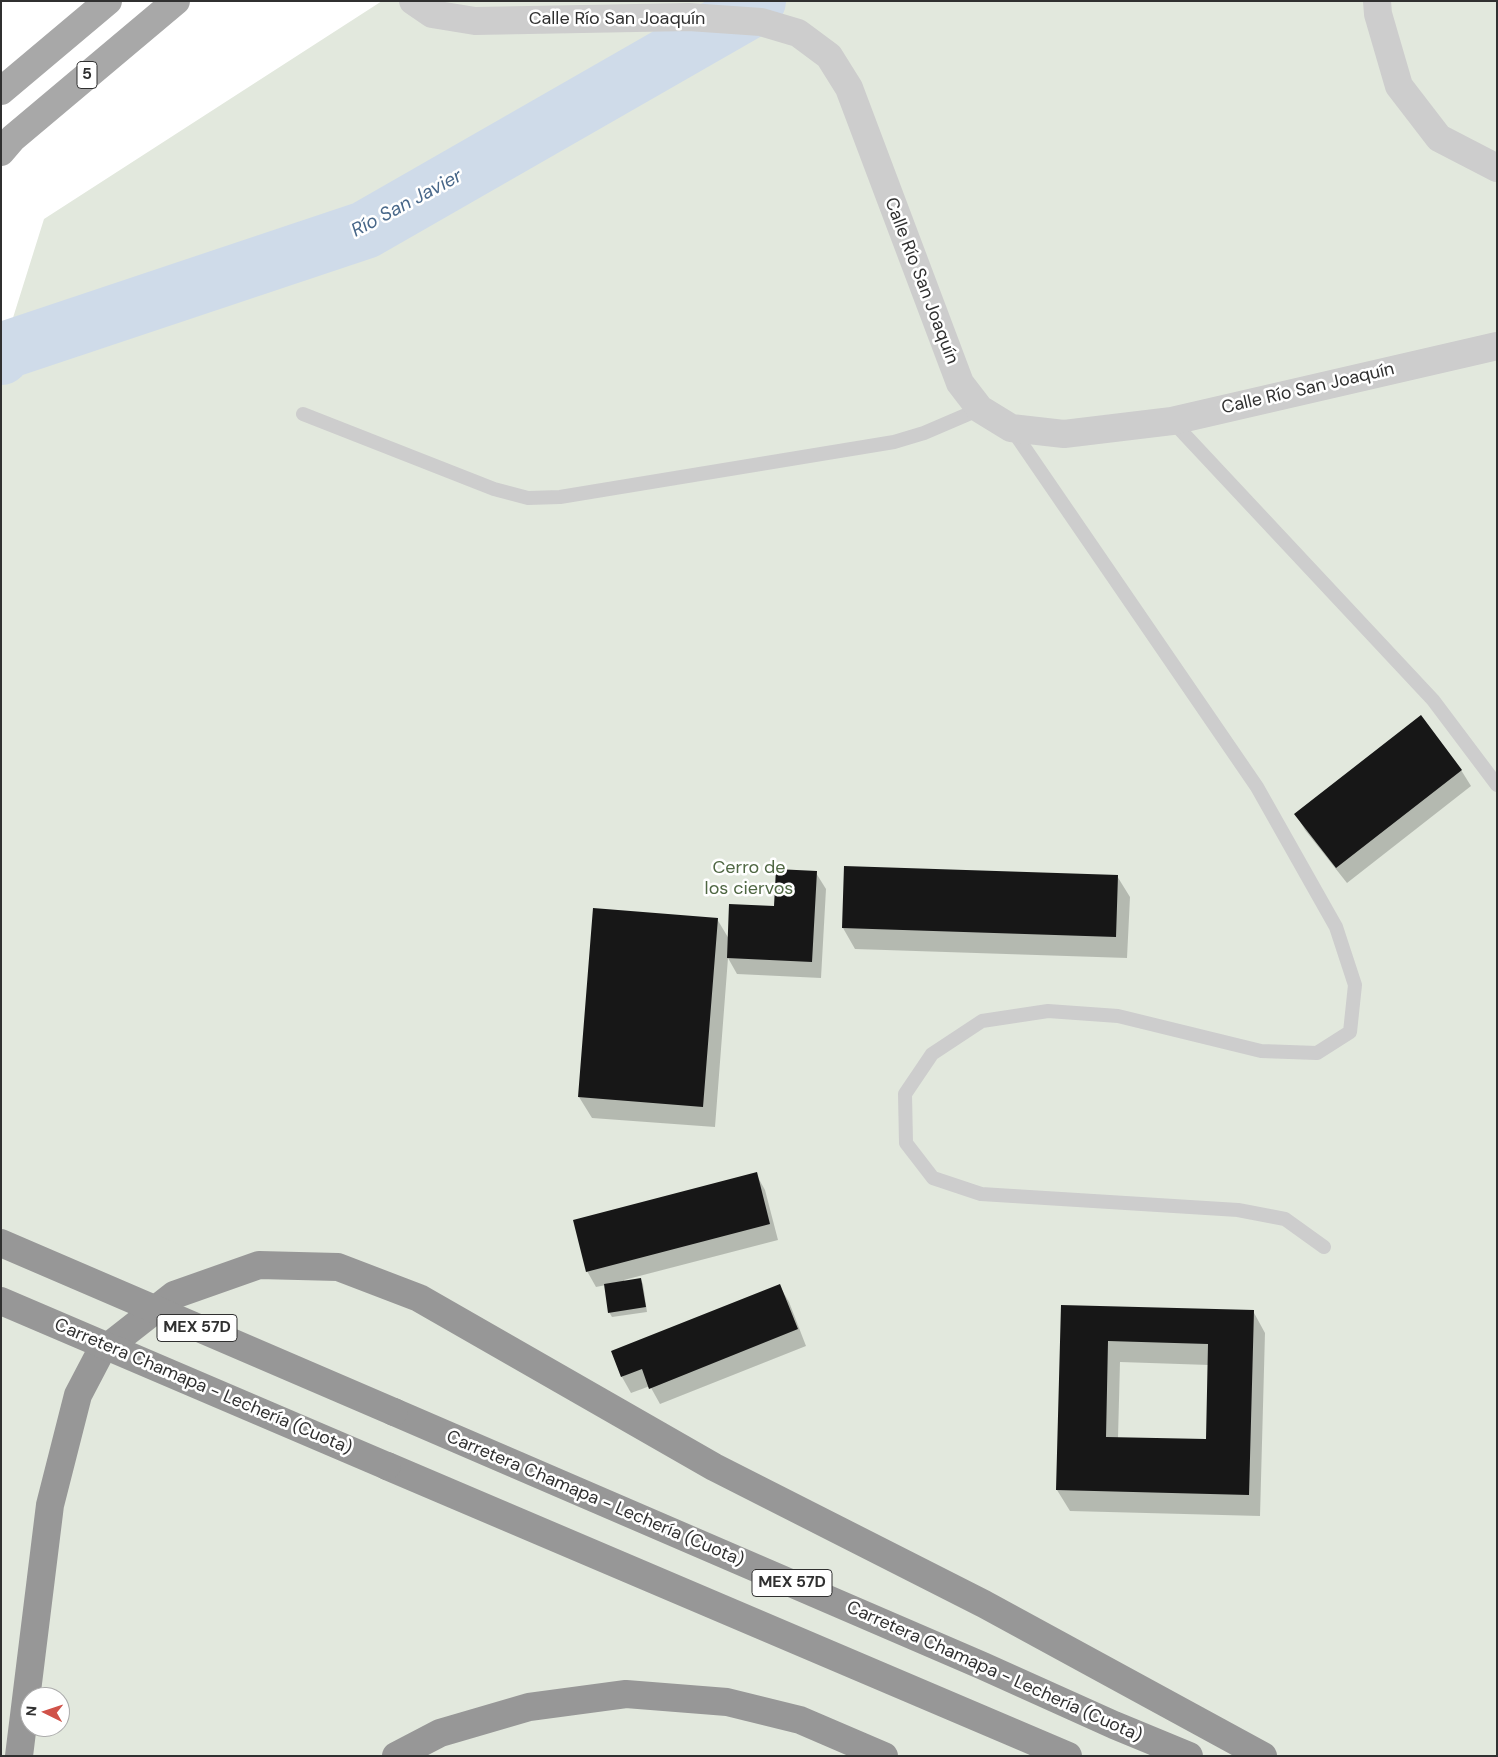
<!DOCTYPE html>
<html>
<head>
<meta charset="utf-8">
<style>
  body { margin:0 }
  #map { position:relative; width:1498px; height:1757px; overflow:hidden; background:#fff; font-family:"DM Sans",sans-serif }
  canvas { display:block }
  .frame { position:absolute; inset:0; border:2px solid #303030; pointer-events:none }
  .north { position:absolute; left:20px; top:1687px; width:50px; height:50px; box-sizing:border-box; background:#fff; border:1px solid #acacac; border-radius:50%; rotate:274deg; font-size:14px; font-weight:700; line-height:20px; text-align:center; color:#303030 }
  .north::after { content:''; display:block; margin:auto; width:18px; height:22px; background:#d05249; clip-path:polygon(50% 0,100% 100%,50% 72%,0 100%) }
</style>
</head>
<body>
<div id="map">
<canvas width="1498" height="1757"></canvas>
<div class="frame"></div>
<div class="north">N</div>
</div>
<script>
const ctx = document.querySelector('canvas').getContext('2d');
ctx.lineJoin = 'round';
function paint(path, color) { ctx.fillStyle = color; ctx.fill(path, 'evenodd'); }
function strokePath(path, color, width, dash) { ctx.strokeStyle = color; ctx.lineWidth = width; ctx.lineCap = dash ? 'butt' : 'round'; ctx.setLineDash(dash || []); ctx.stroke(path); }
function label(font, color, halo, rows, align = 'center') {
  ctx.font = font + ' "DM Sans",sans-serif'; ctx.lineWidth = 5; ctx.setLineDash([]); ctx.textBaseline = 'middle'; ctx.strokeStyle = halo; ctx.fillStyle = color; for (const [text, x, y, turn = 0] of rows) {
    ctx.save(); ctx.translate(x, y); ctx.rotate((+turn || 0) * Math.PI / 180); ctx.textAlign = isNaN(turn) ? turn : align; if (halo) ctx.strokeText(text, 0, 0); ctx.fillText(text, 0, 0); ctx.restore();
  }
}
paint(new Path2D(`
  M 382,1 L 1497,1 L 1497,1756 L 1,1756 L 1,356 L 44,219 ZM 30,1697 L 60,1697 L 60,1727 L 30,1727 Z`), '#e2e8dd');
paint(new Path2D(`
  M 1461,770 L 1471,786 L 1347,883 L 1305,830 L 1296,814 Z
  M 816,873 L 826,889 L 821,978 L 737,974 L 728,958 L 715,1127 L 592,1118 L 579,1097 L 717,919 L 729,939 L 775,907 Z
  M 1117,876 L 1130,897 L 1127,958 L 855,949 L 843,928 Z
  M 756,1174 L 765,1190 L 778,1240 L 624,1280 L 625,1282 L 641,1280 L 643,1284 L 647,1312 L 612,1317 L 609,1312 L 606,1285 L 596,1287 L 587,1271 Z
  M 779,1285 L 789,1302 L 806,1346 L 660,1404 L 650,1386 L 631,1393 L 622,1377 Z
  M 1062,1306 L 1253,1311 L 1265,1333 L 1260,1516 L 1070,1511 L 1057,1490 ZM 1120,1362 L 1209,1365 L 1207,1440 L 1118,1438 Z`), '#0003');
strokePath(new Path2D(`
  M 1,356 L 3,351 L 365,230 L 754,7 L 757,1`), '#cfdbe9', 58);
paint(new Path2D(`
  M 1421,715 L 1462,770 L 1336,868 L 1294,814 Z
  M 844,866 L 1118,875 L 1116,937 L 842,928 Z
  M 776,869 L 817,871 L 812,962 L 727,958 L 729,904 L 774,906 Z
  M 593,908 L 718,918 L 703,1107 L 578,1097 Z
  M 757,1172 L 770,1224 L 586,1272 L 573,1220 Z
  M 641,1278 L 646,1307 L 608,1313 L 604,1284 Z
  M 780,1284 L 798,1329 L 649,1389 L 642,1369 L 621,1377 L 611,1351 Z
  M 1061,1305 L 1254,1310 L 1249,1495 L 1056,1490 ZM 1108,1341 L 1208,1344 L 1206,1439 L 1106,1437 Z`), '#171717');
strokePath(new Path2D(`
  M 303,414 L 494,489 L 528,498 L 560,497 L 894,442 L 924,433 L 980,409
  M 1172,421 L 1433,700 L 1497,785
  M 1011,428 L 1257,787 L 1336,927 L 1355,985 L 1350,1032 L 1317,1053 L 1261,1051 L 1118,1016 L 1048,1011 L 982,1021 L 932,1054 L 905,1094 L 906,1143 L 933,1178 L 981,1194 L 1238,1210 L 1285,1219 L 1324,1247`), '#cdcdcd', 14);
strokePath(new Path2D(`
  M 413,1 L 432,14 L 475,21 L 689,17 L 761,22 L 798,33 L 829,56 L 849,88 L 960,383 L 980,409 L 1011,428 L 1064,434 L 1172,421 L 1497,346
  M 1377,1 L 1378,14 L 1399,86 L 1439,138 L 1497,168`), '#cdcdcd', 28);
strokePath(new Path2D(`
  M 1,91 L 108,1
  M 1,152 L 13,138 L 176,1`), '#a8a8a8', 28);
strokePath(new Path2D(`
  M 394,1412 L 983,1666 L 1114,1725 L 1189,1756
  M 387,1466 L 1068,1756
  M 19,1756 L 50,1505 L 78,1395 L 100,1353 L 174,1295 L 259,1265 L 338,1267 L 419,1298 L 714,1467 L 984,1604 L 1263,1756
  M 396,1756 L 440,1733 L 529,1707 L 626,1694 L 727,1702 L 800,1720 L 884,1756`), '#979797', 28);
strokePath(new Path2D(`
  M 1,1243 L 394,1412
  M 1,1301 L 387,1466`), '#979797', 28);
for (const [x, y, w] of [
  [87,75,20],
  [197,1328,80],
  [792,1583,80]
]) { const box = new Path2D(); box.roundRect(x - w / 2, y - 13.5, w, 27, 4); ctx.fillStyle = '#fff'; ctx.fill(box); strokePath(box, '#303030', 1); }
label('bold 16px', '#303030', null, [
  ["5",87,75],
  ["MEX 57D",197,1328],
  ["MEX 57D",792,1583]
]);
label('18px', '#303030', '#fff', [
  ["Calle Río San Joaquín",617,19],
  ["Calle Río San Joaquín",921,281,69],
  ["Calle Río San Joaquín",1308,389,-13],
  ["Carretera Chamapa - Lechería (Cuota)",203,1387,23],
  ["Carretera Chamapa - Lechería (Cuota)",595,1499,23],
  ["Carretera Chamapa - Lechería (Cuota)",994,1672,24]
]);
label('18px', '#4f6743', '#fff', [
  ["Cerro de",749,868],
  ["los ciervos",749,889]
]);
label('italic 19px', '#486789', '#fff', [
  ["Río San Javier",407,204,-28]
]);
</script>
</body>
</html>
